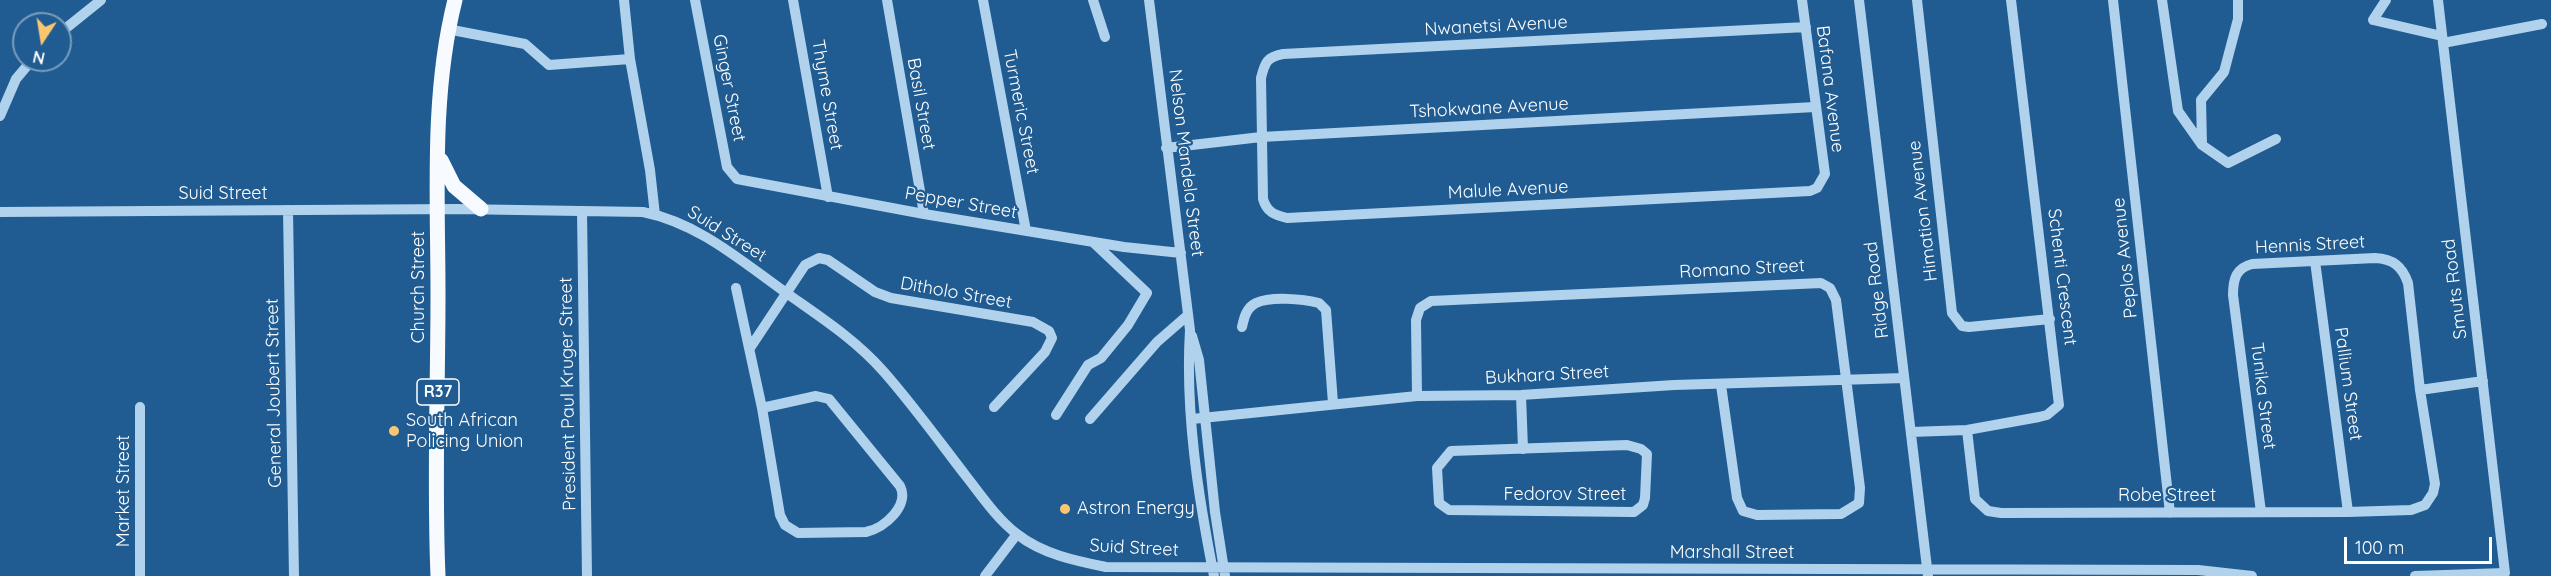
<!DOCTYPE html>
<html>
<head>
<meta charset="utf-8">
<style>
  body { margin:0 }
  #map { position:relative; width:2551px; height:576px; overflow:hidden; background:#205c91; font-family:Quicksand,sans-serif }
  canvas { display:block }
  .north { position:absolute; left:12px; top:12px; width:60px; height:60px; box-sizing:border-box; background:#205c91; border:2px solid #799dbd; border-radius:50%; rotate:192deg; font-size:16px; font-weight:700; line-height:24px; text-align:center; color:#fff }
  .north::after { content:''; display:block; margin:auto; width:21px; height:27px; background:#fbc671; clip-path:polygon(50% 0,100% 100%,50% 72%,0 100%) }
  .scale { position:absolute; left:2344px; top:537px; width:148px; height:27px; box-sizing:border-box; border:3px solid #fff; border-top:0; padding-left:8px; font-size:18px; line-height:21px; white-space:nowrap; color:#fff; -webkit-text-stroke:4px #205c91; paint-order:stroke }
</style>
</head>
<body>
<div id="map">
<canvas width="2551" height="576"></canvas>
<div class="north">N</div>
<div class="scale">100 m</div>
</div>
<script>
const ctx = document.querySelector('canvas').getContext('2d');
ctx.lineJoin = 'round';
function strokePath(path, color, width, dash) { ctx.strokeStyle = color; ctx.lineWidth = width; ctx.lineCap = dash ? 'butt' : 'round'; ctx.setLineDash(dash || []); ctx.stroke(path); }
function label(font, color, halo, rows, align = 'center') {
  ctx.font = font + ' Quicksand,sans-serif'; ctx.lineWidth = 4.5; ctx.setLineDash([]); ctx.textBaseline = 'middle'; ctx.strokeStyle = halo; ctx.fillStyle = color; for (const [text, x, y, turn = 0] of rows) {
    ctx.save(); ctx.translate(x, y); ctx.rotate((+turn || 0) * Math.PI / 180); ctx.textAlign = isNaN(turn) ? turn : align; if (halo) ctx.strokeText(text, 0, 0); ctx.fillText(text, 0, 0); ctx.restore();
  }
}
strokePath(new Path2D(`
  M 695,0 L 727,167 L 737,179 L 924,214 L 1124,247 L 1181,253
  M 793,0 L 828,197
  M 887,0 L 924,214
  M 983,0 L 1026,231
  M 1093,0 L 1105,37
  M 1149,0 L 1190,330 C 1185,411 1198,496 1214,576
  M 1802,0 L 1825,174 L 1817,188 L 1810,191 L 1287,218 C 1274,215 1267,212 1263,199 L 1261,78 C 1265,62 1267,57 1283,54 L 1806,27
  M 1859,0 L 1928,576
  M 1917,0 L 1952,313 L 1962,326 L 1969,327 L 2050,319
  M 2113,0 L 2170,513
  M 2162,0 L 2178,111 L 2202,145 L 2228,163 L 2276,139
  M 2386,0 L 2373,20 L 2442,36
  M 447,29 L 525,44 L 549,65 L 630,59 L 624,0
  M 60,33 L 101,0
  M 2443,43 L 2542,24
  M 630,59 L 650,170 L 655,215
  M 0,116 L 16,79 L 32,60
  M 2202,145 L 2201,100 L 2224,72 L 2238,19 L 2238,0
  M 1166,148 L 1261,137 L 1815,107
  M 288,210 L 294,576
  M 582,211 L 587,576
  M 0,212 L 456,209 L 643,212 C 698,223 740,260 785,292 C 820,317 855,339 884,372 C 913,405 939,441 966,476 C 981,495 997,519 1017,534 C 1042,554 1076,561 1106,567 L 2198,570 L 2252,576
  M 2315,261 L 2348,512
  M 736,288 L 762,408 L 780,515 L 785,525 L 798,533 L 866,532 C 885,528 910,505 900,486 L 829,399 L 816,396 L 762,408
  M 1242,327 C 1244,318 1246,308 1256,303 C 1271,296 1303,299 1319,303 L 1326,310 L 1333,403
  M 1192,336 L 1199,360 L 1215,512 L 1225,576
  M 750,348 L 805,265 L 819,258 L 828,260 L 875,292 L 891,298 L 1033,322 L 1049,331 L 1052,338 L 1045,352 L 994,407
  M 2420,390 L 2483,381
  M 1521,395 L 1523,449
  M 1417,396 L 1416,320 L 1420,308 L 1431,301 L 1821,283 L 1830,288 L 1836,300 L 1860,488 L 1859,503 L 1841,514 L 1757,515 L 1743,511 L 1737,498 L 1721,385
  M 1056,415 L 1088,365 L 1101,358 L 1128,325 L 1147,293 L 1093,242
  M 1090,419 L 1157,342 L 1188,315
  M 1192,419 L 1417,396 L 1521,395 L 1674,385 L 1904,378
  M 1967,430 L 1975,499 L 1988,511 L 2001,513 L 2348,512 L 2411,510 L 2425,505 L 2433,493 L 2435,484 L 2420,390 L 2408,283 C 2402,266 2393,259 2375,258 L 2252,264 C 2236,268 2233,279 2233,295 L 2261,512
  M 1911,432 L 1967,430 L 2039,417 L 2047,415 L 2059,405 L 2011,0
  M 1627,445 L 1641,449 L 1647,454 L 1645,498 L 1643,505 L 1634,512 L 1449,510 L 1439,503 L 1437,468 L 1451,451 Z
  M 140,576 L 140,407
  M 985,576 L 1017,534
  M 2415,576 L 2505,573 L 2438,0`), '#b1d2ed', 10);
strokePath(new Path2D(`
  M 441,160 L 454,186 L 481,209
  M 438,576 C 434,482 438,388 438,294 C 438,197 431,95 455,0`), '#f7fbff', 15);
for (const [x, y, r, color] of [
  [394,431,6,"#fbc671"],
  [1065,509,6,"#fbc671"]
]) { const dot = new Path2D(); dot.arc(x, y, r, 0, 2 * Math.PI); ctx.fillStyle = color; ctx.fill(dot); strokePath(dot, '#205c91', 2); }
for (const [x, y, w] of [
  [438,392,42]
]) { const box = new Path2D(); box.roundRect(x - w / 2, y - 13, w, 26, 4.5); ctx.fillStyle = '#205c91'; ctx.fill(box); strokePath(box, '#fff', 1.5); }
label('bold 16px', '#fff', null, [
  ["R37",438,392]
]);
label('18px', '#fff', '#205c91', [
  ["Nwanetsi Avenue",1496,26,-3],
  ["Ginger Street",729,88,79],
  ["Bafana Avenue",1830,89,83],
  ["Thyme Street",827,95,80],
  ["Basil Street",921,104,80],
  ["Tshokwane Avenue",1489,108,-3],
  ["Turmeric Street",1021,112,79],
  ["Nelson Mandela Street",1186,163,83],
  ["Malule Avenue",1508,190,-3],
  ["Suid Street",223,194],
  ["Pepper Street",961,203,10],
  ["Himation Avenue",1923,211,-97],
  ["Suid Street",727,234,32],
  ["Hennis Street",2310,245,-3],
  ["Peplos Avenue",2125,258,-96],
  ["Romano Street",1742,269,-3],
  ["Schenti Crescent",2062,277,83],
  ["Church Street",419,287,-90],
  ["Smuts Road",2455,289,-97],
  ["Ridge Road",1877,290,-97],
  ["Ditholo Street",956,293,10],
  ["Bukhara Street",1547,375,-3],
  ["Pallium Street",2348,384,82],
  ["General Joubert Street",274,393,-91],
  ["President Paul Kruger Street",568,394,-91],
  ["Tunika Street",2263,396,83],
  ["Market Street",124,491,-90],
  ["Fedorov Street",1565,495],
  ["Robe Street",2167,496],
  ["Suid Street",1134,548,3],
  ["Marshall Street",1732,553]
]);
label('18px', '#fff', '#205c91', [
  ["South African",406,421],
  ["Policing Union",406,442],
  ["Astron Energy",1077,509]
], 'left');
</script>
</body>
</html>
